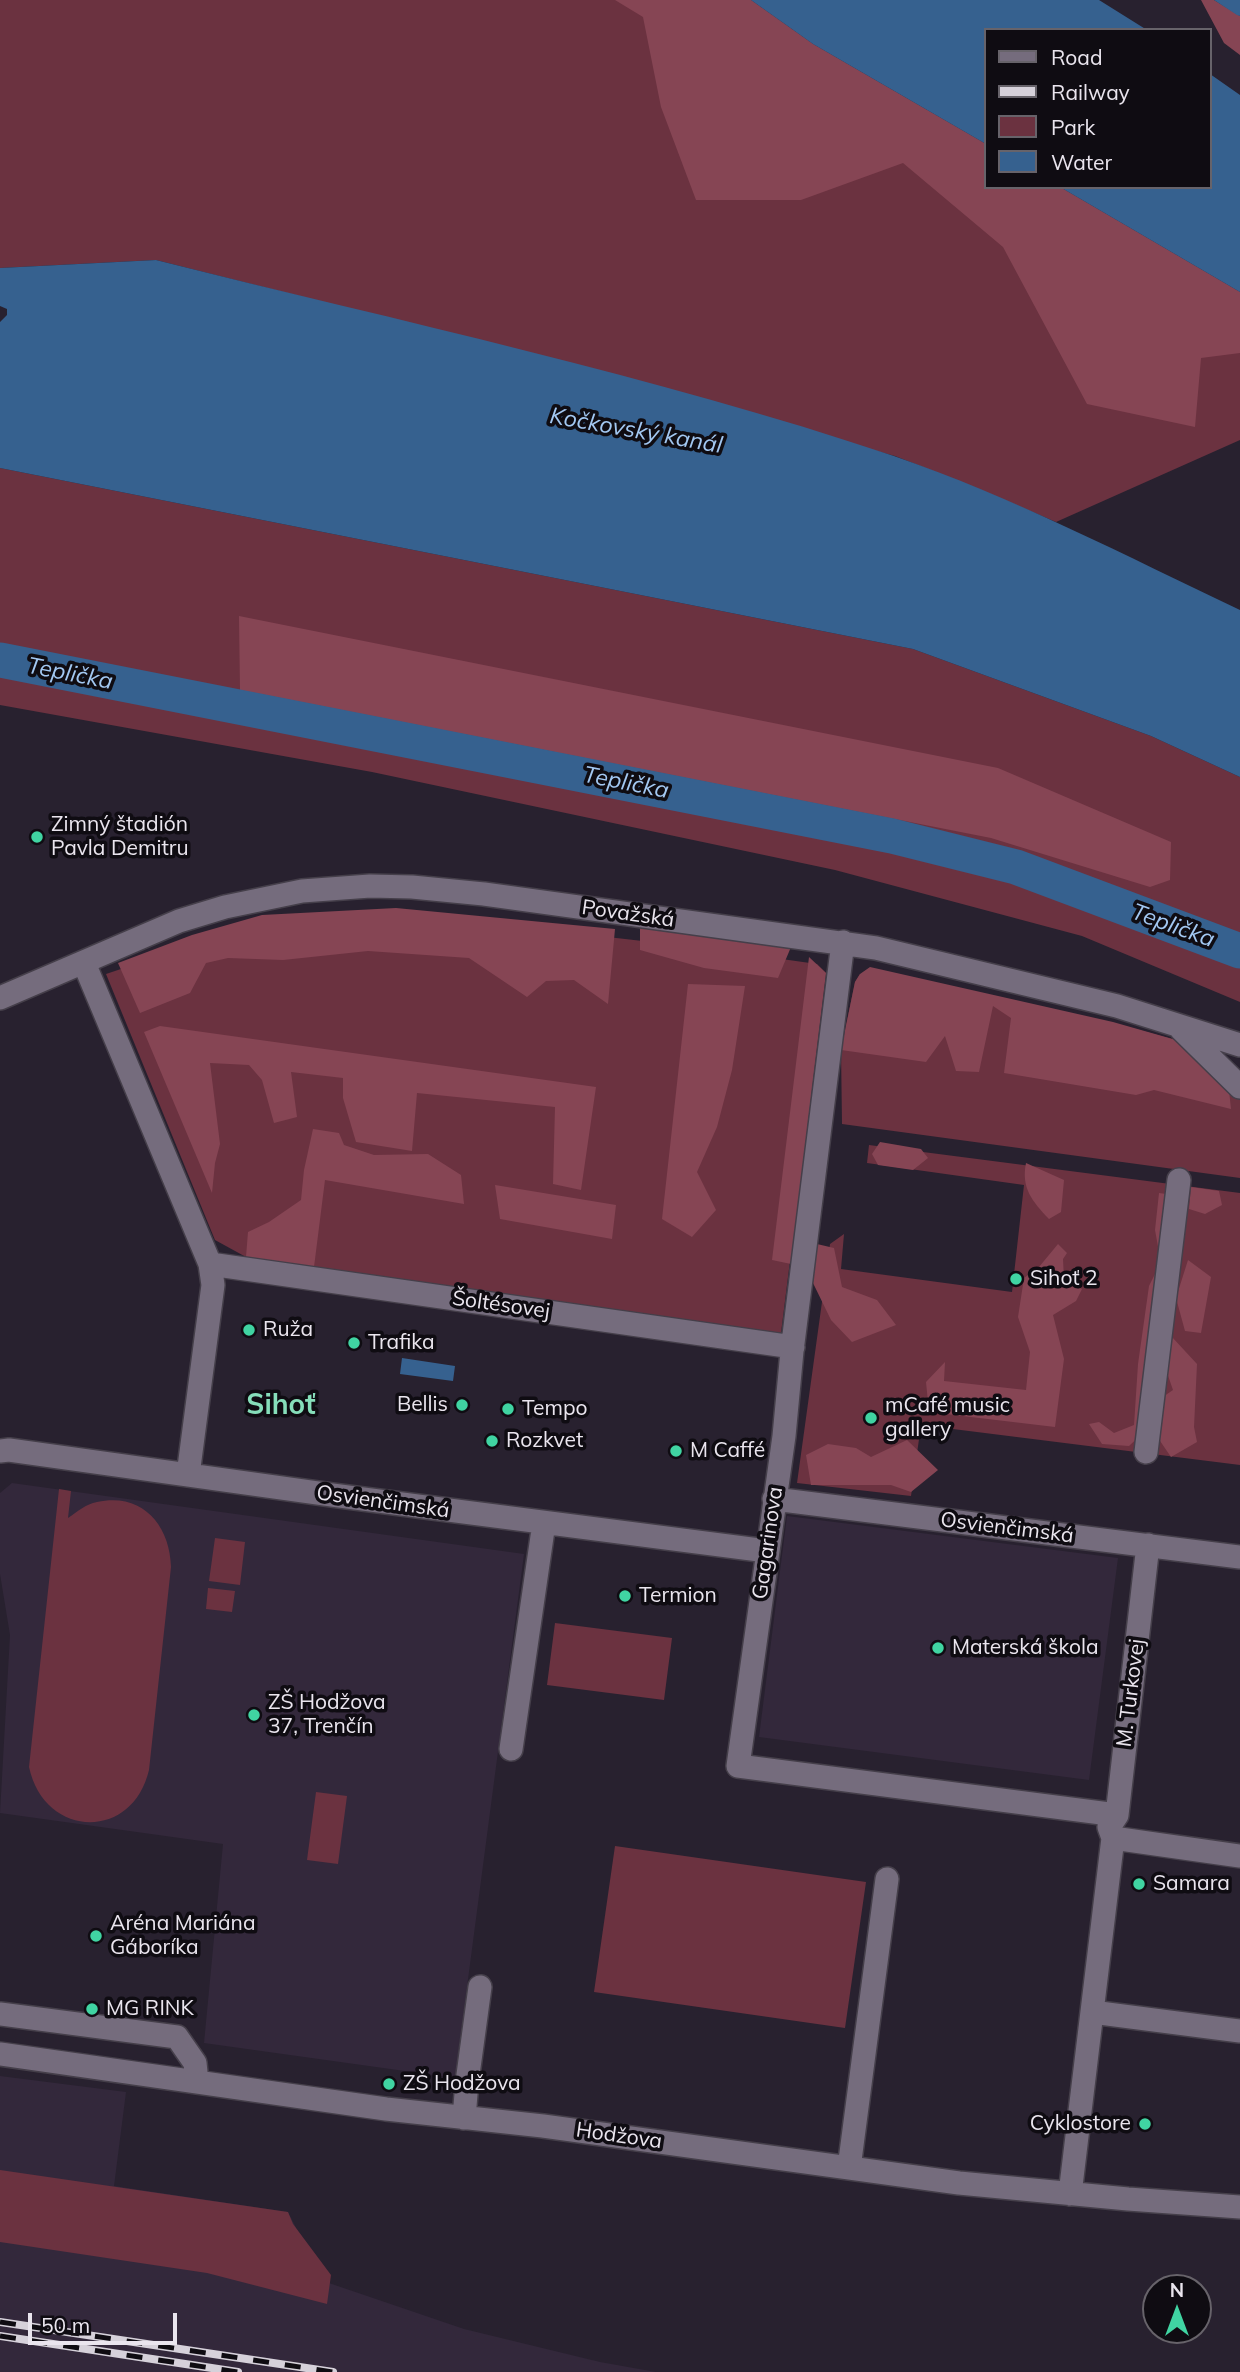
<!DOCTYPE html>
<html>
<head>
<meta charset="utf-8">
<style>
  body { margin:0 }
  #map { position:relative; width:1240px; height:2372px; overflow:hidden; background:#28212f; font-family:Mulish,sans-serif }
  canvas { display:block }
  .legend { position:absolute; left:984px; top:28px; width:228px; height:161px; box-sizing:border-box; background:#0f0c12; border:2px solid #67636a; margin:0; padding:9px 12px; list-style:none; font-size:21px; color:#eae5ee }
  .legend li { display:flex; align-items:center; gap:14px; height:35px }
  .legend b { width:35px; border:2px solid #67636a }
  .north { position:absolute; left:1142px; top:2274px; width:70px; height:70px; box-sizing:border-box; background:#0f0c12; border:2px solid #67636a; border-radius:50%; rotate:0deg; font-size:19px; font-weight:700; line-height:28px; text-align:center; color:#eae5ee }
  .north::after { content:''; display:block; margin:auto; width:24px; height:32px; background:#40d4a2; clip-path:polygon(50% 0,100% 100%,50% 72%,0 100%) }
  .scale { position:absolute; left:28px; top:2313px; width:149px; height:32px; box-sizing:border-box; border:4px solid #eae5ee; border-top:0; padding-left:9px; font-size:21px; line-height:24px; white-space:nowrap; color:#eae5ee; -webkit-text-stroke:5px #0f0c12; paint-order:stroke }
</style>
</head>
<body>
<div id="map">
<canvas width="1240" height="2372"></canvas>
<ul class="legend">
<li><b style="height:9px;background:#756c7d"></b>Road</li>
<li><b style="height:9px;background:#d6d1da"></b>Railway</li>
<li><b style="height:19px;background:#6b3240"></b>Park</li>
<li><b style="height:19px;background:#36618f"></b>Water</li>
</ul>
<div class="north">N</div>
<div class="scale">50 m</div>
</div>
<script>
const ctx = document.querySelector('canvas').getContext('2d');
ctx.lineJoin = 'round';
function paint(path, color) { ctx.fillStyle = color; ctx.fill(path, 'evenodd'); }
function strokePath(path, color, width, dash) { ctx.strokeStyle = color; ctx.lineWidth = width; ctx.lineCap = dash ? 'butt' : 'round'; ctx.setLineDash(dash || []); ctx.stroke(path); }
function label(font, color, halo, rows, align = 'center') {
  ctx.font = font + ' Mulish,sans-serif'; ctx.lineWidth = 7; ctx.setLineDash([]); ctx.textBaseline = 'middle'; ctx.strokeStyle = halo; ctx.fillStyle = color; for (const [text, x, y, turn = 0] of rows) {
    ctx.save(); ctx.translate(x, y); ctx.rotate((+turn || 0) * Math.PI / 180); ctx.textAlign = isNaN(turn) ? turn : align; if (halo) ctx.strokeText(text, 0, 0); ctx.fillText(text, 0, 0); ctx.restore();
  }
}
paint(new Path2D(`
  M 12,1483 L 524,1554 L 455,2078 L 204,2043 L 223,1844 L 0,1813 L 10,1635 L 0,1574 L 0,1493 Z
  M 787,1516 L 1118,1558 L 1089,1780 L 759,1737 Z
  M 0,2076 L 126,2092 L 114,2186 L 288,2212 L 323,2281 L 464,2329 L 600,2362 L 656,2372 L 0,2372 Z`), '#33283b');
paint(new Path2D(`
  M 0,0 L 751,0 L 813,44 L 986,144 L 986,187 L 1060,187 L 1240,292 L 1240,440 L 1056,522 L 976,488 L 895,456 L 299,296 L 156,260 L 0,268 Z
  M 0,468 L 913,649 L 1151,736 L 1240,777 L 1240,1002 L 1082,936 L 835,870 L 372,772 L 0,705 Z
  M 441,918 L 704,948 L 817,964 L 826,973 L 781,1333 L 246,1257 L 215,1240 L 106,974 L 255,924 Z
  M 860,974 L 1113,1023 L 1176,1040 L 1240,1100 L 1240,1178 L 842,1124 L 841,1050 L 855,982 Z
  M 869,1145 L 1240,1193 L 1240,1465 L 921,1425 L 911,1496 L 797,1483 L 830,1244 L 844,1234 L 841,1269 L 1012,1292 L 1024,1185 L 867,1163 Z
  M 59,1489 L 71,1491 L 68,1518 C 77,1512 86,1504 97,1502 C 142,1492 170,1525 171,1567 L 149,1770 C 132,1842 44,1838 29,1767 Z
  M 215,1538 L 245,1542 L 240,1585 L 209,1581 Z
  M 208,1588 L 235,1591 L 232,1612 L 206,1609 Z
  M 555,1623 L 672,1638 L 664,1700 L 547,1685 Z
  M 316,1792 L 347,1796 L 338,1864 L 307,1860 Z
  M 615,1846 L 866,1882 L 845,2028 L 594,1992 Z
  M 0,2170 L 288,2212 L 293,2224 L 331,2275 L 327,2304 L 207,2273 L 0,2242 Z`), '#6b3240');
paint(new Path2D(`
  M 615,0 L 751,0 L 813,44 L 986,144 L 986,187 L 1060,187 L 1240,292 L 1240,353 L 1201,358 L 1195,427 L 1087,404 L 1003,247 L 903,163 L 801,200 L 696,200 L 661,107 L 643,17 Z
  M 1201,0 L 1214,0 L 1240,16 L 1240,55 L 1224,43 Z
  M 239,616 L 998,768 L 1171,842 L 1170,880 L 1150,887 L 991,838 L 240,690 Z
  M 396,908 L 615,929 L 608,1004 L 574,980 L 546,981 L 527,997 L 469,958 L 368,951 L 283,960 L 228,958 L 206,963 L 190,993 L 140,1013 L 118,963 L 192,935 L 262,915 Z
  M 640,928 L 791,947 L 778,978 L 704,968 L 640,950 Z
  M 809,957 L 826,973 L 791,1264 L 772,1260 Z
  M 870,967 L 1113,1022 L 1176,1040 L 1228,1081 L 1231,1109 L 1154,1090 L 1136,1095 L 1004,1073 L 1011,1018 L 993,1006 L 979,1072 L 956,1071 L 945,1036 L 926,1062 L 841,1050 L 855,982 L 860,974 Z
  M 688,984 L 745,986 L 732,1070 L 717,1127 L 697,1172 L 716,1210 L 692,1237 L 662,1219 Z
  M 160,1026 L 596,1087 L 581,1190 L 553,1184 L 555,1107 L 417,1093 L 412,1151 L 356,1142 L 343,1098 L 343,1078 L 291,1072 L 297,1117 L 274,1123 L 262,1080 L 249,1065 L 210,1063 L 220,1144 L 215,1163 L 212,1193 L 144,1032 Z
  M 313,1129 L 339,1133 L 344,1145 L 374,1155 L 428,1154 L 461,1175 L 464,1204 L 325,1180 L 314,1267 L 246,1257 L 248,1232 L 269,1222 L 301,1200 L 304,1170 Z
  M 880,1142 L 921,1149 L 928,1158 L 913,1170 L 878,1165 L 872,1154 Z
  M 1026,1163 L 1064,1180 L 1061,1212 L 1049,1219 C 1032,1201 1021,1188 1026,1163 Z
  M 495,1185 L 616,1205 L 612,1239 L 500,1219 Z
  M 1191,1187 L 1219,1191 L 1222,1205 L 1205,1214 L 1189,1209 Z
  M 1159,1193 L 1173,1195 L 1146,1430 L 1129,1446 L 1102,1444 L 1089,1424 L 1099,1422 L 1114,1433 L 1134,1425 L 1138,1364 L 1149,1286 L 1157,1270 L 1159,1252 L 1155,1230 Z
  M 817,1244 L 834,1248 L 842,1287 L 877,1300 L 896,1325 L 852,1342 L 831,1320 L 813,1283 Z
  M 1058,1244 L 1067,1253 L 1063,1259 L 1064,1279 L 1082,1289 L 1076,1301 L 1053,1315 L 1064,1359 L 1055,1427 L 929,1412 L 926,1382 L 945,1362 L 944,1381 L 1026,1390 L 1030,1352 L 1018,1317 L 1024,1278 L 1039,1267 Z
  M 1188,1260 L 1211,1277 L 1201,1333 L 1185,1331 L 1176,1298 Z
  M 1172,1337 L 1197,1364 L 1194,1427 L 1197,1442 L 1171,1457 L 1156,1435 L 1157,1401 L 1173,1390 L 1163,1361 Z
  M 907,1440 L 938,1470 L 911,1492 L 891,1485 L 811,1485 L 806,1455 L 828,1444 L 856,1448 L 871,1457 Z`), '#864554');
paint(new Path2D(`
  M 751,0 L 1099,0 L 1147,30 L 986,30 L 986,144 L 813,44 Z
  M 1214,0 L 1240,0 L 1240,16 L 1237,15 Z
  M 1210,74 L 1240,95 L 1240,292 L 1060,187 L 1210,187 Z
  M 156,260 C 402,322 653,375 894,456 C 1013,497 1126,556 1240,610 L 1240,777 L 1151,736 L 913,649 L 0,468 L 0,322 L 7,315 L 7,309 L 0,306 L 0,268 Z
  M 402,1358 L 455,1366 L 453,1381 L 400,1374 Z`), '#36618f');
strokePath(new Path2D(`
  M 0,660 L 892,836 L 1016,867 L 1240,951`), '#36618f', 35);
const minor = new Path2D(`
  M 843,942 L 792,1351 L 784,1436 L 738,1766 L 1117,1815
  M 84,963 L 210,1264 L 213,1285 L 188,1475
  M 0,998 L 179,921 L 225,907 L 302,891 L 370,886 L 412,887 L 484,894 L 876,948 L 1117,1006 L 1240,1045
  M 1181,1029 L 1240,1087
  M 210,1264 L 793,1347
  M 0,1451 L 9,1450 L 332,1495 L 767,1551
  M 1146,1452 L 1179,1180
  M 774,1499 L 1240,1557
  M 511,1749 L 544,1523
  M 1113,1838 L 1240,1856
  M 1092,2012 L 1240,2031
  M 0,2014 L 177,2037 L 195,2063 L 197,2082
  M 0,2054 L 386,2109 L 543,2126 L 959,2183 L 1128,2199 L 1240,2207
  M 464,2118 L 467,2082 L 480,1987
  M 849,2168 L 887,1879
  M 1070,2194 L 1113,1838 L 1109,1827 L 1117,1815 L 1148,1545`);
strokePath(minor, '#453f4a', 26);
strokePath(minor, '#756c7d', 23);
const rail = new Path2D(`
  M 0,2322 L 333,2372
  M 0,2336 L 238,2372`);
strokePath(rail, '#d6d1da', 8);
strokePath(rail, '#0f0c12', 5, [16]);
for (const [x, y, r, color] of [
  [37,837,7,"#40d4a2"],
  [1016,1279,7,"#40d4a2"],
  [249,1330,7,"#40d4a2"],
  [354,1343,7,"#40d4a2"],
  [462,1405,7,"#40d4a2"],
  [508,1409,7,"#40d4a2"],
  [871,1418,7,"#40d4a2"],
  [492,1441,7,"#40d4a2"],
  [676,1451,7,"#40d4a2"],
  [625,1596,7,"#40d4a2"],
  [938,1648,7,"#40d4a2"],
  [254,1715,7,"#40d4a2"],
  [1139,1884,7,"#40d4a2"],
  [96,1936,7,"#40d4a2"],
  [92,2009,7,"#40d4a2"],
  [389,2084,7,"#40d4a2"],
  [1145,2124,7,"#40d4a2"]
]) { const dot = new Path2D(); dot.arc(x, y, r, 0, 2 * Math.PI); ctx.fillStyle = color; ctx.fill(dot); strokePath(dot, '#0f0c12', 2.5); }
label('21px', '#eae5ee', '#0f0c12', [
  ["Zimný štadión",51,825],
  ["Pavla Demitru",51,849],
  ["Sihoť 2",1030,1279],
  ["Ruža",263,1330],
  ["Trafika",368,1343],
  ["Bellis",448,1405,"right"],
  ["mCafé music",885,1406],
  ["gallery",885,1430],
  ["Tempo",522,1409],
  ["Rozkvet",506,1441],
  ["M Caffé",690,1451],
  ["Termion",639,1596],
  ["Materská škola",952,1648],
  ["ZŠ Hodžova",268,1703],
  ["37, Trenčín",268,1727],
  ["Samara",1153,1884],
  ["Aréna Mariána",110,1924],
  ["Gáboríka",110,1948],
  ["MG RINK",106,2009],
  ["ZŠ Hodžova",403,2084],
  ["Cyklostore",1131,2124,"right"]
], 'left');
label('21px', '#eae5ee', '#0f0c12', [
  ["Považská",628,914,8],
  ["Šoltésovej",501,1305,8],
  ["Osvienčimská",383,1502,8],
  ["Osvienčimská",1007,1528,7],
  ["Gagarinova",768,1543,-82],
  ["M. Turkovej",1131,1693,-83],
  ["Hodžova",619,2136,8]
]);
label('italic 23px', '#a3c8f2', '#0f0c12', [
  ["Kočkovský kanál",636,431,10],
  ["Teplička",70,674,11],
  ["Teplička",626,783,11],
  ["Teplička",1173,926,20]
]);
label('bold 28px', '#86deba', '#0f0c12', [
  ["Sihoť",281,1406]
]);
</script>
</body>
</html>
